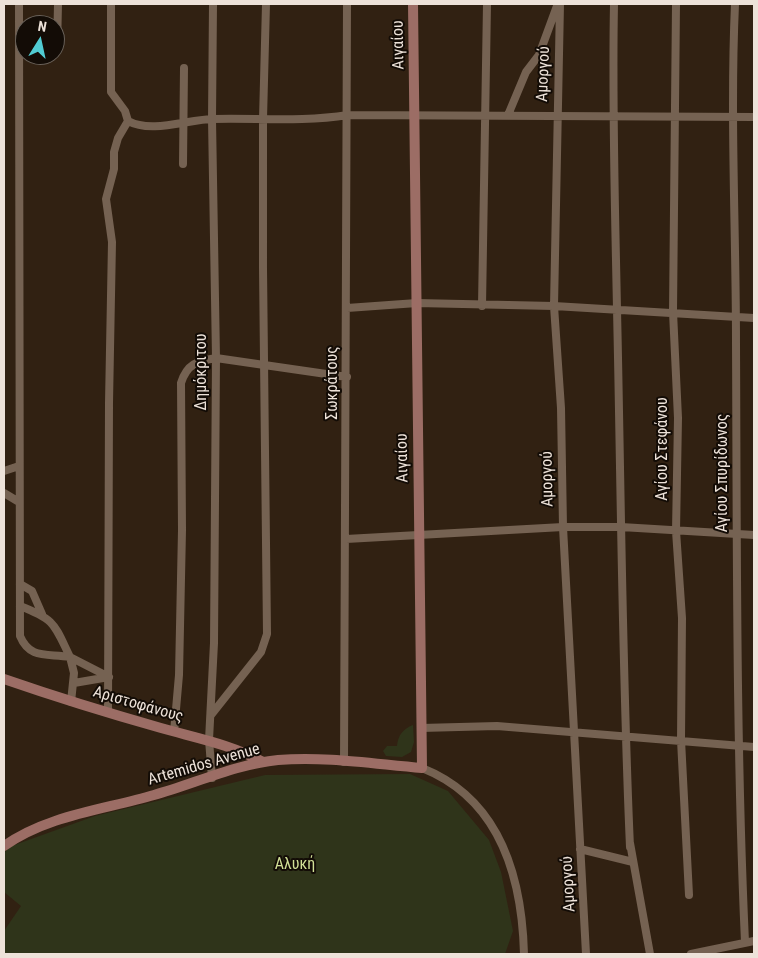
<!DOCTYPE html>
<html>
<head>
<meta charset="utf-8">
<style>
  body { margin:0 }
  #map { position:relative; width:758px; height:958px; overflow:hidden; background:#312112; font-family:"Roboto Condensed",sans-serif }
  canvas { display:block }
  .frame { position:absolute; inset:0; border:5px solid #ede2d9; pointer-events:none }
  .north { position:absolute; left:15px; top:15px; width:50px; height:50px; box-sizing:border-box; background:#130c06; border:1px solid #6a625a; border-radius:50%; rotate:10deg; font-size:14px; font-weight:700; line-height:20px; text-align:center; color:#ede2d9 }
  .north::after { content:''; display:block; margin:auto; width:18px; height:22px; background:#51ccd3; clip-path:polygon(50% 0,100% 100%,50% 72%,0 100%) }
</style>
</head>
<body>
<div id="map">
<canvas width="758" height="958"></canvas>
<div class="frame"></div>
<div class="north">N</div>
</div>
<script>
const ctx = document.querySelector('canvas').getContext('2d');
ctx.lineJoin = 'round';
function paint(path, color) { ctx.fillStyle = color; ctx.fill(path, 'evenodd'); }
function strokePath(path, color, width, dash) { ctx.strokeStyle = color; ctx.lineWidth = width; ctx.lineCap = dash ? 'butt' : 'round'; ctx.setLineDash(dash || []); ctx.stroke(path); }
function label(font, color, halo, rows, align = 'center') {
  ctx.font = font + ' "Roboto Condensed",sans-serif'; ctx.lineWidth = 4; ctx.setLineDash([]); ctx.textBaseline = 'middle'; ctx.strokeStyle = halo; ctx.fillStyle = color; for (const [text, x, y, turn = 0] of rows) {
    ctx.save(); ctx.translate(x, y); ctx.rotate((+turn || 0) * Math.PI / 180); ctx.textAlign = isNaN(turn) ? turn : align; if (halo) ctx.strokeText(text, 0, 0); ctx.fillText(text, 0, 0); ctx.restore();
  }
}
paint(new Path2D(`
  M 413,725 L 414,742 L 411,752 L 402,757 L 386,756 L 383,751 L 387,746 L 397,746 C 398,735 403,729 413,725 Z
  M 410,774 L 448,791 L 489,840 L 501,872 L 513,931 L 505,954 L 4,954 L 4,931 L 21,906 L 4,892 L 4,853 L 9,847 L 95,816 L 265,775 Z`), '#2f341a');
strokePath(new Path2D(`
  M 19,4 L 20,636 C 30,660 48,653 70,657 L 74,673 L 71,702
  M 111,4 L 111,92 L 125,111 L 128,121 C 152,134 188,119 214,119 C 260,118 303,122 348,115 L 754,117
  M 560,4 L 554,306 L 561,408 L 563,527 L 586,954
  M 614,4 C 612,106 615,207 617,309 C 621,488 622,668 630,847
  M 676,4 L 673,312 L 678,418 L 676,531 L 682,618 L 681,740 L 689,895
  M 735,4 C 730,117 736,230 736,343 C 737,543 736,743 745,942
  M 57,49 L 58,4
  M 508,115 L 526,72 L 539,55 L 557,6
  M 183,164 L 184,68
  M 482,306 L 487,4
  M 347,308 L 417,303 L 554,306 L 754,318
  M 4,471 L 19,466
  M 4,493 L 19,502
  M 346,539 L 563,527 L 621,527 L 754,535
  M 20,584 L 32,591 L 42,614
  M 20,606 C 56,620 54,624 70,657 L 109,677
  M 74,683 L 109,677
  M 108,713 L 109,403 L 112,242 L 106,199 L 114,169 L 114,152 L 118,138 L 128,121
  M 211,715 L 261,652 L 267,634 L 263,268 L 263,119 L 266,4
  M 421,728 L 497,726 L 754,747
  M 174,732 L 179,675 L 182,530 L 181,383 C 187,364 197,361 216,358 L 347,377
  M 344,762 L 347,4
  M 422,768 C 500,799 522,877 524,954
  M 212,778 L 209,740 L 214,643 L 216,358 L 212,119 L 213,4
  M 630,843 L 650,954
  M 580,849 L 633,862
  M 691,954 L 754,941`), '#756252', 8);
strokePath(new Path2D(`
  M 4,679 C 56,697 108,713 161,728 C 196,738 230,744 263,762
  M 4,846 C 48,815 103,810 154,795 C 194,784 236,764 278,760 C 325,756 374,764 422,768 L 413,4`), '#9c6d65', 10);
label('16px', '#ede2d9', '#130c06', [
  ["Αιγαίου",399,45,-91],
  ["Αμοργού",544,74,-88],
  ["Δημόκριτου",202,372,-90],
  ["Σωκράτους",333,383,-90],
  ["Αγίου Στεφάνου",663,449,-90],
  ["Αιγαίου",403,458,-91],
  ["Αγίου Σπυρίδωνος",723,473,-90],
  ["Αμοργού",548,479,-91],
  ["Αριστοφάνους",138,705,16],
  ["Artemidos Avenue",204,765,-16],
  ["Αμοργού",569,884,-93]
]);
label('16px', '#d1df96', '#130c06', [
  ["Αλυκή",295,865]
]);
</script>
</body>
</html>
